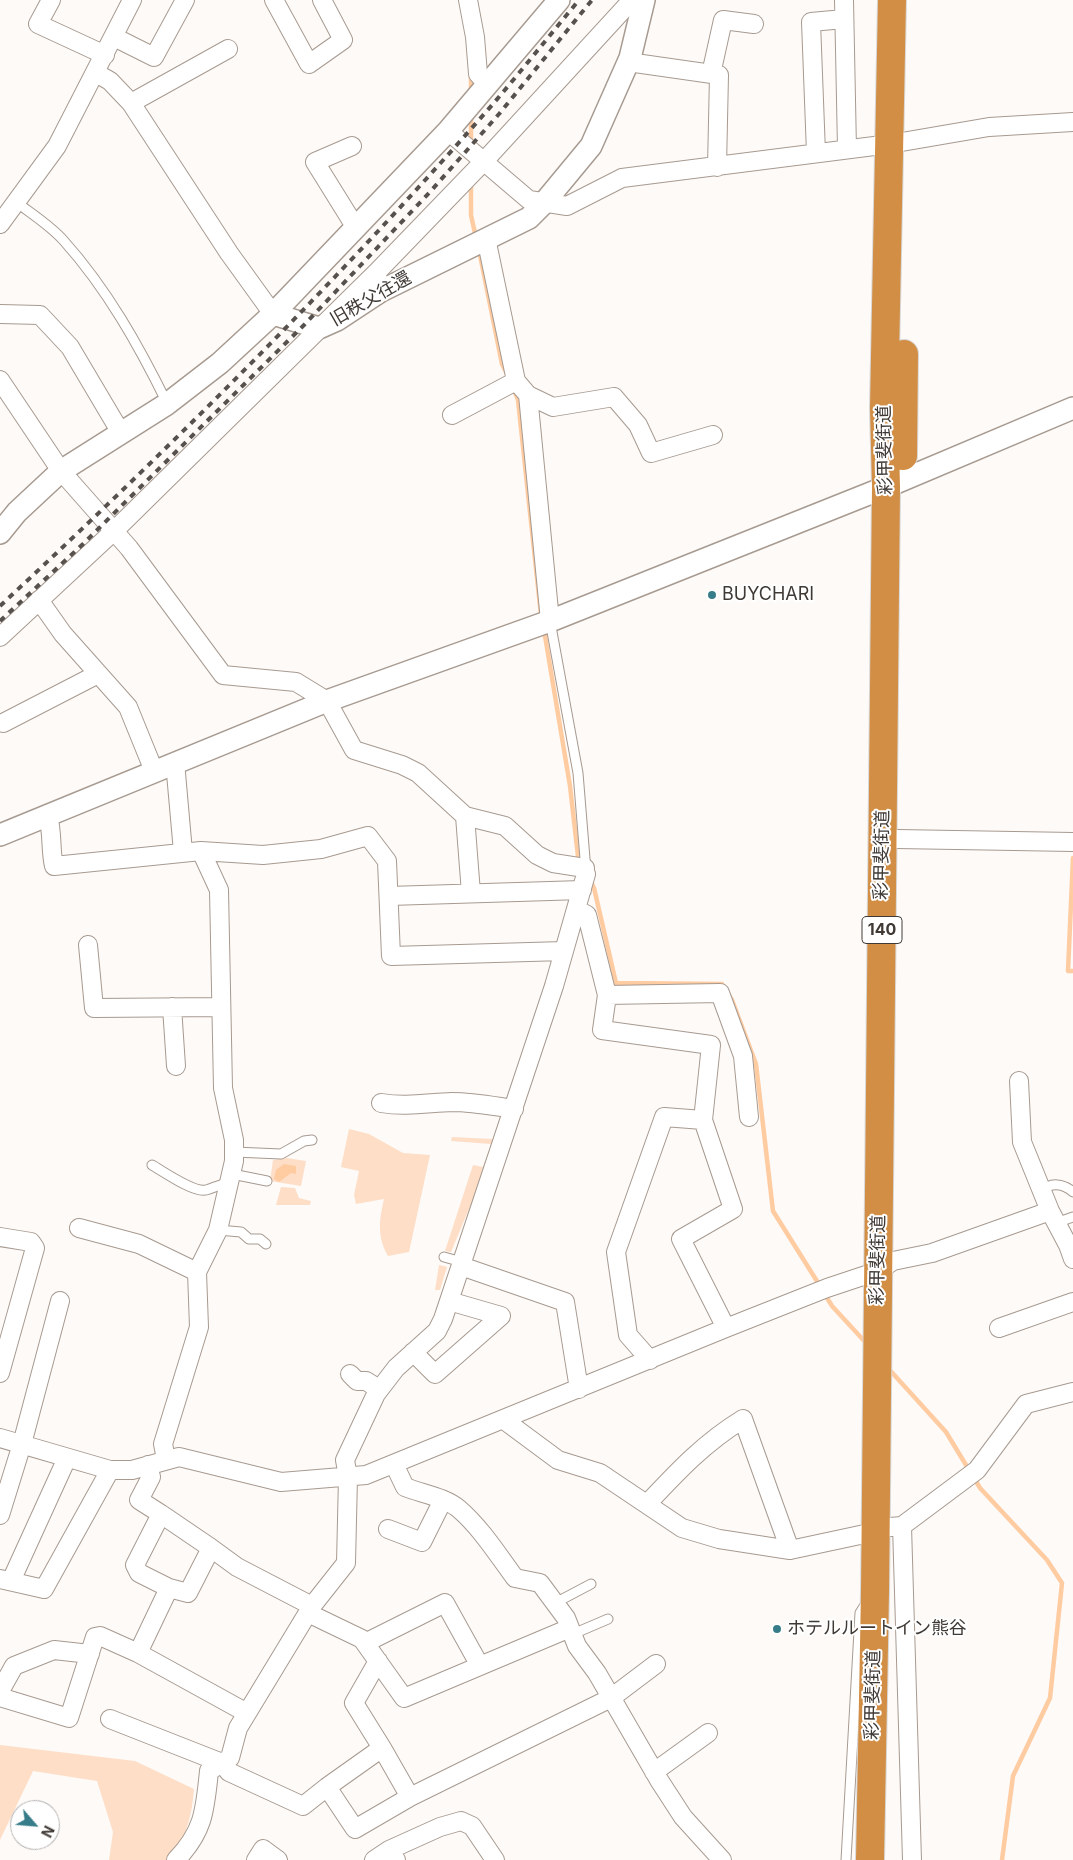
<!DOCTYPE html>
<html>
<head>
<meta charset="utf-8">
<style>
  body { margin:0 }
  #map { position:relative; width:1073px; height:1860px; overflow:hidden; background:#fdfaf8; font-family:Inter,sans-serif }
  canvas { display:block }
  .north { position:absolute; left:10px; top:1800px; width:50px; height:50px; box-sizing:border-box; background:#fff; border:1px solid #b3b0af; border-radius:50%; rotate:117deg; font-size:14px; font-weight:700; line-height:20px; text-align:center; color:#403a36 }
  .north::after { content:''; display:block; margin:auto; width:18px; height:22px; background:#377d89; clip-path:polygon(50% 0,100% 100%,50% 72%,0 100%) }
</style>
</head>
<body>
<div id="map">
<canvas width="1073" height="1860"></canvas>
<div class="north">N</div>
</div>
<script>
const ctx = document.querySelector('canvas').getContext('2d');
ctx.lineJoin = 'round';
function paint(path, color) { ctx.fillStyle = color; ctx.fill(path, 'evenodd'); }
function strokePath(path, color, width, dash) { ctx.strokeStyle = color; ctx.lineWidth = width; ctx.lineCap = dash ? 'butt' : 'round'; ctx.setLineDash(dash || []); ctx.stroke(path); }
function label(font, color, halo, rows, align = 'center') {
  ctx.font = font + ' Inter,"Noto Sans JP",sans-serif'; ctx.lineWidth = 4; ctx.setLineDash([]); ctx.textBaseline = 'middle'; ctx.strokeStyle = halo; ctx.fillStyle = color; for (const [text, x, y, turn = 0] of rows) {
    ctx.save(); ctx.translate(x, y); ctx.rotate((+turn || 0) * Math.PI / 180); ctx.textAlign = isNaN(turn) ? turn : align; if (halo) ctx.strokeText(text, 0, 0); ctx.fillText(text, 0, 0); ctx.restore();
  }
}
paint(new Path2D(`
  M 500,1118 L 503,1118 L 493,1150 L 490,1149 L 491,1144 L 451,1141 L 452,1137 L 493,1139 Z
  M 349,1129 L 369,1134 L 403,1153 L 430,1155 L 409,1252 L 388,1256 C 377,1237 379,1220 384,1199 L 356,1204 L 354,1195 L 359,1171 L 341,1167 Z
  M 488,1153 L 492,1154 L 451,1252 L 445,1251 L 473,1165 L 483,1167 Z
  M 287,1158 L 306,1161 L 301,1186 L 270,1181 L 273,1160 Z
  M 281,1187 L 295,1188 L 299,1198 L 311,1201 L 310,1205 L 276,1205 Z
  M 439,1265 L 447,1267 L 440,1290 L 435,1290 Z
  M 0,1745 L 135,1761 L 194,1789 C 192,1815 186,1843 166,1860 L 109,1860 L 113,1832 L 97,1781 L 33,1771 L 0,1840 Z`), '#fedec6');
paint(new Path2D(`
  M 284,1164 L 296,1166 L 296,1174 L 291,1173 L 279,1182 L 274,1179 L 276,1170 Z`), '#ffcba1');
strokePath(new Path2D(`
  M 471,93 L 471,76
  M 471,143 L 471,116
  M 471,181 L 471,215 L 476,238
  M 479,250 L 502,364 L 507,374
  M 514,390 L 518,400 L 541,615
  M 544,630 L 570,786 L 578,856 L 581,862
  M 1073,858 L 1068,971 L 1073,971
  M 590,880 L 594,888 L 616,983 L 722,984 L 732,1000 L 756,1064 L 773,1211 L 820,1286
  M 824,1293 L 832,1306 L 867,1344
  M 887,1367 L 946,1432 L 969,1470
  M 973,1476 L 980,1488 L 1047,1560 L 1062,1583 L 1050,1698 L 1013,1776 L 1002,1860`), '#ffcba1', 4.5);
const service = new Path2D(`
  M 16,202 C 32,214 51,226 64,241 C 107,289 139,346 167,403
  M 550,621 L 578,773 L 586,871
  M 234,1152 L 281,1154 L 304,1141 L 312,1140
  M 152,1165 C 164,1172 194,1193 206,1190 C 215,1188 220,1183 229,1184
  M 232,1174 L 267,1181
  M 1042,1192 C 1050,1181 1064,1184 1073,1192
  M 1056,1223 L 1073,1217
  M 218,1230 L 241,1232 L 249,1239 L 260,1239 L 266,1244
  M 444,1257 L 462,1262
  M 555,1603 L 591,1584
  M 573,1634 L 608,1619
  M 846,1860 L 860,1613 L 867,1602`);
const minor = new Path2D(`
  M 51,0 L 38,24 L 105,55
  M 274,0 L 309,64 L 343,40 L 322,0
  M 468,0 L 475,37 L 478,74 L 488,85
  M 844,0 L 847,149
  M 114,37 L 154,57 L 185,0
  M 228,49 L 131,103 L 229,253 L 273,314
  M 628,62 L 719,75 L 717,167
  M 96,73 L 110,81 L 131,103
  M 711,74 L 723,20 L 754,24
  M 448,131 L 529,200 L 567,206 L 622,178 L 890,144 L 989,127 L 1073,122
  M 352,146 L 315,162 L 356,228
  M 816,153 L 811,22 L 844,19
  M 0,224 L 57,146 L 132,0
  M 486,238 L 516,381 L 528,395 L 550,621
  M 379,283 L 376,273 L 487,158 L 632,0
  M 0,314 L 40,315 L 70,347 L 121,433
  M 0,380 L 61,471 L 129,548 L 223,675 L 296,682 L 327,701 L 354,750 L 402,765 L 418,773 L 465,816
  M 528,395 L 553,407 L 614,397 L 638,425 L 651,453 L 713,435
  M 452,415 L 516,381
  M 39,600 L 63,634 L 128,707 L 154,771
  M 0,637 L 114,531 L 376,273
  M 3,723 L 98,674
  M 175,762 L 183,852
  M 48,816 C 53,834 50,849 54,866 L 201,851 L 219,890 L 223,1088 L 234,1140 L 234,1161 L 218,1230 L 197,1272 L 199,1327 L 163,1444 L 166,1459
  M 897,839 L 1073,842
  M 201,851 L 263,855 L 321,849 L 368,836 L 387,861 L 391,956 L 564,951
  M 471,893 L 465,816 L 505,826 L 537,855 L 553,863 L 585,868
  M 389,896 L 582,890
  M 576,909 L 587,915 L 607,995 L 602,1030 L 711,1045 L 703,1120 L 733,1209 L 681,1239 L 726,1328
  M 88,945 L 94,1008 L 220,1007
  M 607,995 L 720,993 L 743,1056 L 749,1117
  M 172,1007 L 176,1066
  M 1019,1081 L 1022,1142 L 1050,1211
  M 381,1103 C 406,1107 427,1103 452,1102 C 473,1102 493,1106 514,1109
  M 79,1228 L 139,1244 L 197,1272
  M 0,1237 L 31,1242 L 35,1248 L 0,1373
  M 461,1266 L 565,1302 L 579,1389
  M 999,1328 L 1073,1302
  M 413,1352 L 435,1374 L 501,1316 L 449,1301
  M 650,1360 L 628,1335 L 616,1252 L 664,1117 L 703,1120
  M 350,1374 L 357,1381 L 366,1381 L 379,1389
  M 504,1420 L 558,1460 L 600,1473 L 682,1528 L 719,1539 L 790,1550 L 874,1532
  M 0,1438 L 110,1470 L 132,1470 L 179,1457 L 281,1482 L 366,1475 L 726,1328 L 827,1288 L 878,1271 L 893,1261 L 932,1253 L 1050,1211 L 1068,1245 L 1073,1259
  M 394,1464 L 405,1487 C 423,1494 445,1497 459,1509 C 481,1528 498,1555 515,1578 L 540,1583 L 566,1618 L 577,1646 L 597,1673 L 659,1780 L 683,1817 L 722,1860
  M 148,1465 L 151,1477 L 139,1500 L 161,1514
  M 647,1504 C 678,1471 704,1443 743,1419 L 790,1550
  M 0,1515 L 22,1444 L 60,1301
  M 902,1526 L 977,1470 L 1026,1404 L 1073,1392
  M 890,1527 L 902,1526 L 912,1860
  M 388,1529 L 422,1542 L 443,1500
  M 211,1548 L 161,1514 L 135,1565 L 139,1573 L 169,1588 L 188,1593 L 211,1548 L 237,1567 L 312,1606
  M 0,1579 L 44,1589 L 110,1470
  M 11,1581 L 67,1458
  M 308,1613 L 362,1639 L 404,1698 L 570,1628
  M 365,1643 L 445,1603 L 480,1666
  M 138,1653 L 169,1588
  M 378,1661 L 354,1703 L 382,1748
  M 0,1691 L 14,1666 L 54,1650 L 90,1654
  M 0,1697 L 69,1718 L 95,1637 L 100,1636 L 138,1653 L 247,1713
  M 110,1719 L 222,1763 L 229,1772 L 303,1806 L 327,1787
  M 654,1772 L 708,1733
  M 410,1797 L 382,1748 L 327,1787 L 355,1829 L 410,1797 L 611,1698 L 656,1664
  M 176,1860 C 204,1831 205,1810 209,1771 L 230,1758 L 238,1728 L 312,1606 L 346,1563 L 348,1477 L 345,1460 L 376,1394 L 396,1368 L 437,1331 L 443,1319 L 554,986 L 586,874
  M 256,1860 L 263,1849 L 278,1860
  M 374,1860 L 389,1850
  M 396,1860 L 389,1850 L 440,1827 L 461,1821 L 472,1826 L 495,1860`);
const tertiary = new Path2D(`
  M 273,314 L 319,328 L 337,320 L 381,291 L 529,218 L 543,204 L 591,146 L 630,58 L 644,0
  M 0,533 L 17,512 L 61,471 L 167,404 L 220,363 L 273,314 L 448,131 L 559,0
  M 0,835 L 327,701 L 550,621 L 886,487 L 1073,408`);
const trunk = new Path2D(`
  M 903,456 L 904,354
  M 870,1860 L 875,1591 L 886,487 L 884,408 L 892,0`);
strokePath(service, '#a79a90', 11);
strokePath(minor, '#a79a90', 20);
strokePath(tertiary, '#a79a90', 24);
strokePath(trunk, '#d9d8d7', 30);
strokePath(service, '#fff', 9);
strokePath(minor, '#fff', 18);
strokePath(tertiary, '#fff', 21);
strokePath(trunk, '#d28e44', 28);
strokePath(new Path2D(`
  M 0,606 C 171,447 339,280 493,104 C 522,70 550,35 579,0
  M 0,621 L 83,544 L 304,325 L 430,192 L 499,114 L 592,0`), '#57514d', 4, [6, 6]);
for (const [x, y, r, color] of [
  [712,595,5,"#377d89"],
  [777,1629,5,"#377d89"]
]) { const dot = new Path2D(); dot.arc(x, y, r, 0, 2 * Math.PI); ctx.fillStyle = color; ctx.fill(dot); strokePath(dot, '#fff', 2); }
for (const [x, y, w] of [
  [882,930,40]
]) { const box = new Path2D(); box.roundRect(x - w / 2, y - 13.5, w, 27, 4); ctx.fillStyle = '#fff'; ctx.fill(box); strokePath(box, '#403a36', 1); }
label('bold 16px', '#403a36', null, [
  ["140",882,930]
]);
label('18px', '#403a36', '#fff', [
  ["旧秩父往還",371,299,-30],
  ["彩甲斐街道",885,450,-91],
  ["彩甲斐街道",882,855,-89],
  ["彩甲斐街道",878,1260,-89],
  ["彩甲斐街道",873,1695,-89]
]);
label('18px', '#403a36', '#fff', [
  ["BUYCHARI",722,595],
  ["ホテルルートイン熊谷",787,1629]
], 'left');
</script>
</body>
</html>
